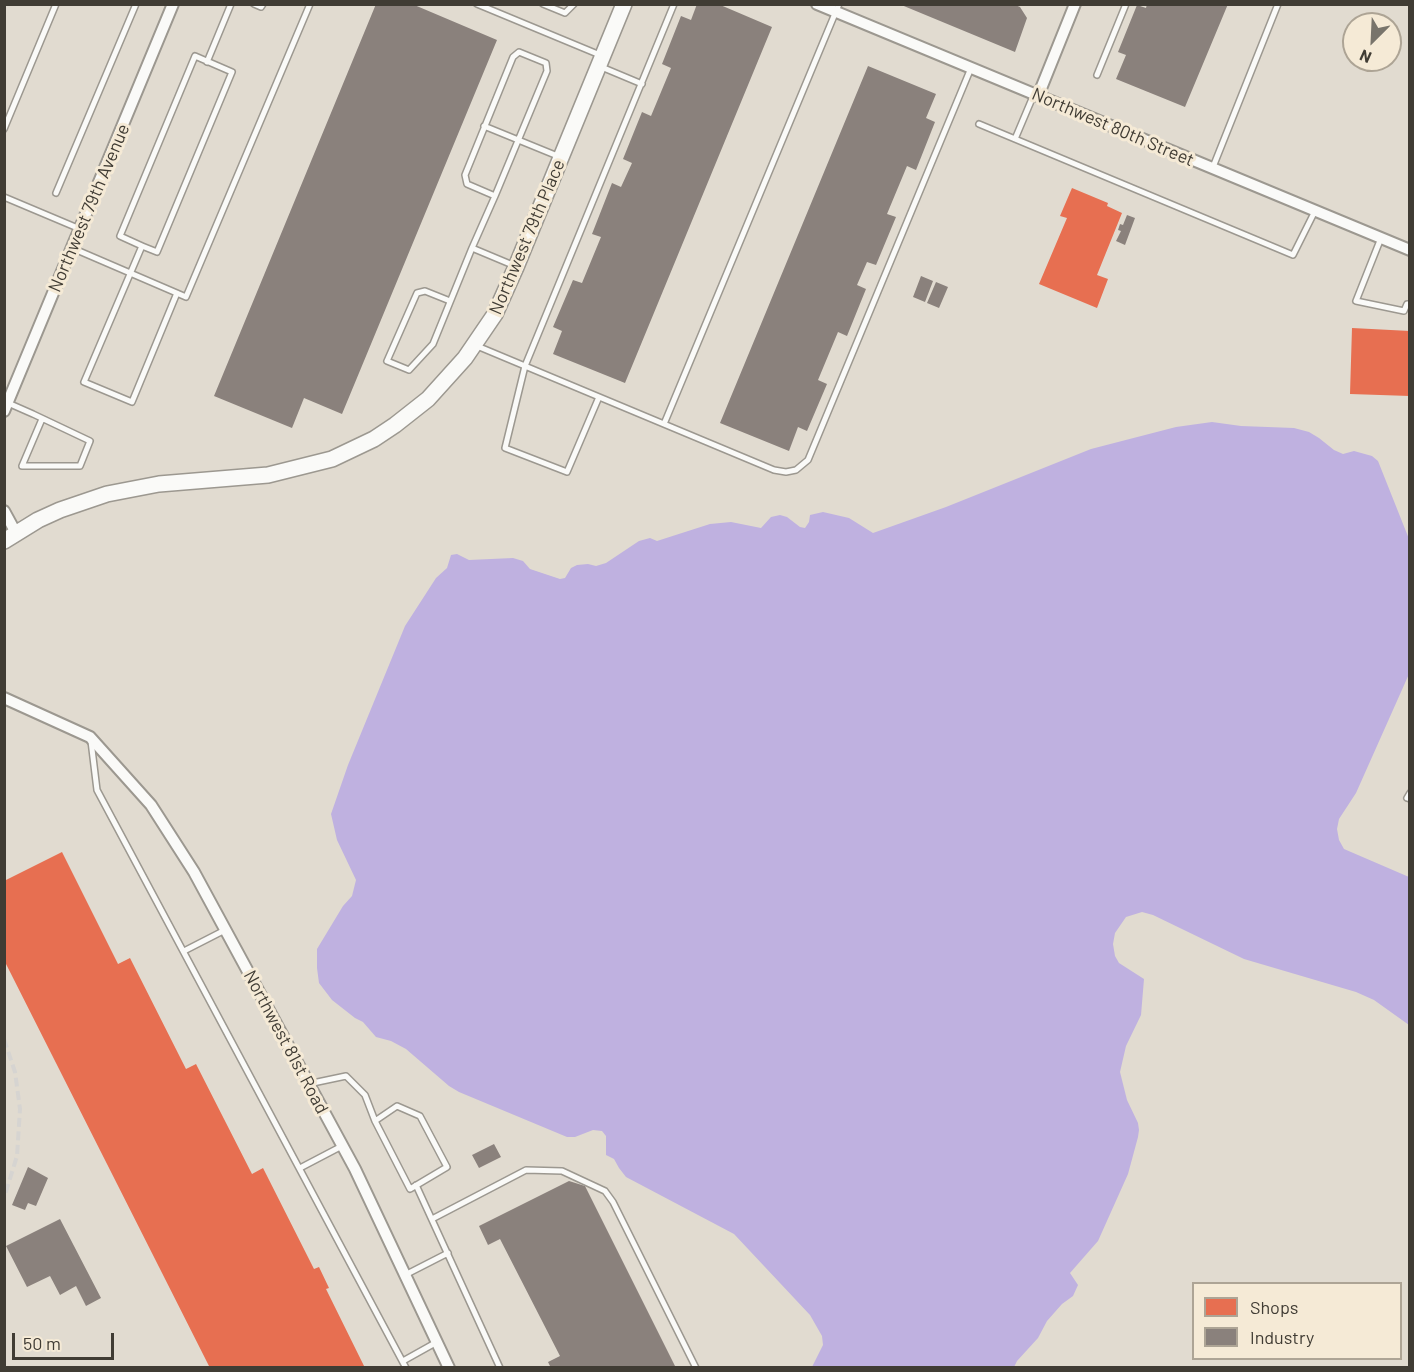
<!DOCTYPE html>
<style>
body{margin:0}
#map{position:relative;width:1414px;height:1372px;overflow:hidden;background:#e1dbd0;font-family:Barlow,sans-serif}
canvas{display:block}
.frame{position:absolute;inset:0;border:6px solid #403c34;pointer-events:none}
.legend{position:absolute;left:1192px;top:1282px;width:210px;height:78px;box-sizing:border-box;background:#f5ead6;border:2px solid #ada495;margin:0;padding:8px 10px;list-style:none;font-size:18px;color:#403c34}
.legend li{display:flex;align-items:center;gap:12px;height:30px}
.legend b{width:30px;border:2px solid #ada495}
.north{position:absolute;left:1342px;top:12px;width:60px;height:60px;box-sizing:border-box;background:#f5ead6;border:2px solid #ada495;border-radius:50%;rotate:204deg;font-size:16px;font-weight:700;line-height:24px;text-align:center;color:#403c34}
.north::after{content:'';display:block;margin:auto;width:21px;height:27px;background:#78746b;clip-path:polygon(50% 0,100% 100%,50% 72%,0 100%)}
.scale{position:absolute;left:12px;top:1333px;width:102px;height:27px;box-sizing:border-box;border:3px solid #403c34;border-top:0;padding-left:8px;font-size:18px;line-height:21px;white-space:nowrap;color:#403c34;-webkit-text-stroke:4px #f5ead6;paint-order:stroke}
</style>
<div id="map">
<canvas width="1414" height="1372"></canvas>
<div class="frame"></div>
<ul class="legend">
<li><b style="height:16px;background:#e76f51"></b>Shops</li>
<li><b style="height:16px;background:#8a817c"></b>Industry</li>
</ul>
<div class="north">N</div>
<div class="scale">50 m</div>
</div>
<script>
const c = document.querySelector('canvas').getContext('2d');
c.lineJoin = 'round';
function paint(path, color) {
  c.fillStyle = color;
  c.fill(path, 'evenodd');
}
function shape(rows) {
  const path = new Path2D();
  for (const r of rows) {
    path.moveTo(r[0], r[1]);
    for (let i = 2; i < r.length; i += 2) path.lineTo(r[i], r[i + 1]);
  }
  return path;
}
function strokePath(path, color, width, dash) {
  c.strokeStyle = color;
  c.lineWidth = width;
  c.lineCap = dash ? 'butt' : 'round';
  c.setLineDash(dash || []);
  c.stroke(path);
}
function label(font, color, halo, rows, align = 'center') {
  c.font = font + ' Barlow,sans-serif';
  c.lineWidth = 6;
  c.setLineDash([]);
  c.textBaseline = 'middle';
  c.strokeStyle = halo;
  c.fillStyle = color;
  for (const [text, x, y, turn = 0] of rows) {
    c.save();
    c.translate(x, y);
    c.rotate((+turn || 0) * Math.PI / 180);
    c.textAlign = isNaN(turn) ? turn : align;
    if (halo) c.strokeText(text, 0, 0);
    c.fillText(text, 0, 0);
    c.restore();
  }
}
const water = shape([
 [1212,422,1241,426,1294,428,1309,432,1319,438,1334,450,1343,454,1354,451,1372,456,1378,461,1409,539,1409,674,1356,793,1339,819,1337,829,1339,840,1344,849,1409,877,1409,1025,1374,1000,1356,992,1244,959,1153,915,1142,912,1126,917,1115,933,1113,944,1115,956,1119,963,1144,979,1141,1015,1126,1046,1120,1072,1127,1100,1138,1123,1139,1130,1138,1137,1128,1174,1098,1241,1070,1273,1078,1285,1073,1296,1062,1304,1047,1321,1038,1338,1017,1361,1014,1367,812,1367,823,1345,822,1336,810,1315,734,1234,626,1177,619,1168,614,1159,606,1155,606,1136,602,1131,593,1130,575,1137,567,1137,459,1092,449,1086,406,1049,391,1041,376,1037,363,1022,355,1018,332,1000,319,983,317,968,317,949,343,906,352,896,356,880,337,840,331,814,348,765,405,626,436,578,447,568,451,555,457,554,469,560,513,558,523,561,530,569,560,579,565,578,571,568,577,565,588,564,596,566,606,563,639,541,650,538,657,541,710,524,731,522,761,528,771,517,780,515,787,517,800,527,805,528,809,522,810,515,823,512,849,518,873,533,946,507,1091,449,1176,427]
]);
const shops = shape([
 [1072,188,1108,203,1107,206,1122,213,1097,275,1108,279,1097,308,1039,284,1067,218,1060,216],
 [1352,328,1410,331,1410,396,1350,394],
 [62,852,118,964,130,958,186,1069,196,1064,252,1174,263,1168,314,1269,319,1267,329,1288,326,1289,365,1368,210,1368,4,960,4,881]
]);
const industry = shape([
 [376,4,412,4,497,40,342,414,304,398,292,428,214,396],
 [697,4,718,4,772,27,625,383,553,354,562,331,553,327,573,280,582,283,601,237,592,234,612,183,621,187,632,163,623,159,642,112,651,116,671,68,662,64,681,16,691,20],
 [899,4,1013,4,1020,7,1027,18,1015,52],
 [1147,4,1228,4,1185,107,1116,79,1126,55,1118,52,1137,5,1146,8],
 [868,66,936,94,926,118,935,122,916,170,907,166,887,214,896,217,876,265,867,262,857,285,866,289,847,336,838,332,818,380,827,384,807,431,798,427,789,451,720,423],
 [1127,215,1135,218,1125,245,1116,241,1121,231,1118,230,1120,224,1123,225],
 [921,276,933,281,925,302,913,297],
 [936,282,948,287,939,308,927,303],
 [494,1144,501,1157,479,1168,472,1155],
 [28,1167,48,1178,36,1206,28,1203,25,1210,12,1205],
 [569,1181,585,1186,676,1368,551,1368,548,1362,560,1356,500,1239,488,1245,479,1226],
 [60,1219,101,1298,86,1306,76,1286,60,1295,50,1276,27,1287,6,1246]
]);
const lane = shape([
 [254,4,261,7,263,4],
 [477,4,600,55],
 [543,4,565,13,574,4],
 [207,62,231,4],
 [599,66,642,84],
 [1097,75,1126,4],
 [979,124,1015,139,1034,94],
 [484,126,560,157],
 [4,129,56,4],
 [1015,139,1293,255,1315,211],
 [1213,167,1278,4],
 [56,193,136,4],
 [4,197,80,229],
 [1381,238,1356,301,1404,311,1407,304,1410,304],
 [142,246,120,236,195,56,232,72,157,252,142,246,84,382,132,402,177,293],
 [72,248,186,297,310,4],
 [472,248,495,196,547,71,546,63,519,52,513,57,465,175,467,184,495,196],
 [450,301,425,291,417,293,387,361,409,370,433,344,472,248,515,266],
 [477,346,774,470,786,472,796,470,808,460,971,68],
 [599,397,567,472,505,448,525,366,674,4],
 [8,403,33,414,90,441,80,466,22,466,42,419],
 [664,424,839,4],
 [91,741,97,790,406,1368],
 [1410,793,1407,798,1410,799],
 [184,951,225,930],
 [308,1084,346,1076,365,1095,375,1121,410,1189,447,1167,420,1116,397,1106,375,1121],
 [300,1168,342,1146],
 [416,1185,500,1368],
 [432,1219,526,1170,562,1171,605,1191,613,1202,696,1368],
 [405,1275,448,1253],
 [403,1361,437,1342]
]);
const street = shape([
 [817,4,1410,250],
 [1038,96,1075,4],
 [4,411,173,4],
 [4,511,16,533],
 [4,698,90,737,151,805,194,872,355,1169,449,1368]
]);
const secondary = shape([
 [4,541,38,520,60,510,107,494,159,484,268,475,332,459,374,439,395,425,428,399,465,358,495,314,516,267,624,4]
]);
const rail = shape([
 [4,1039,15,1072,20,1109,17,1156,4,1198]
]);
const streetNames = [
 ["Northwest 80th Street",1113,127,23],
 ["Northwest 79th Avenue",89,208,-67],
 ["Northwest 79th Place",527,237,-67],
 ["Northwest 81st Road",286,1042,62]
];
paint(water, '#bfb1e0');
paint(shops, '#e76f51');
paint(industry, '#8a817c');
strokePath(lane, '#9c9890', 8);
strokePath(street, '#9c9890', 14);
strokePath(secondary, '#9c9890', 18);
strokePath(lane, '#fafaf8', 5);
strokePath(street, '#fafaf8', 10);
strokePath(secondary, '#fafaf8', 15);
strokePath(rail, '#d6d4d1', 4, [9, 4.5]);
label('18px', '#403c34', '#f5ead6', streetNames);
</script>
